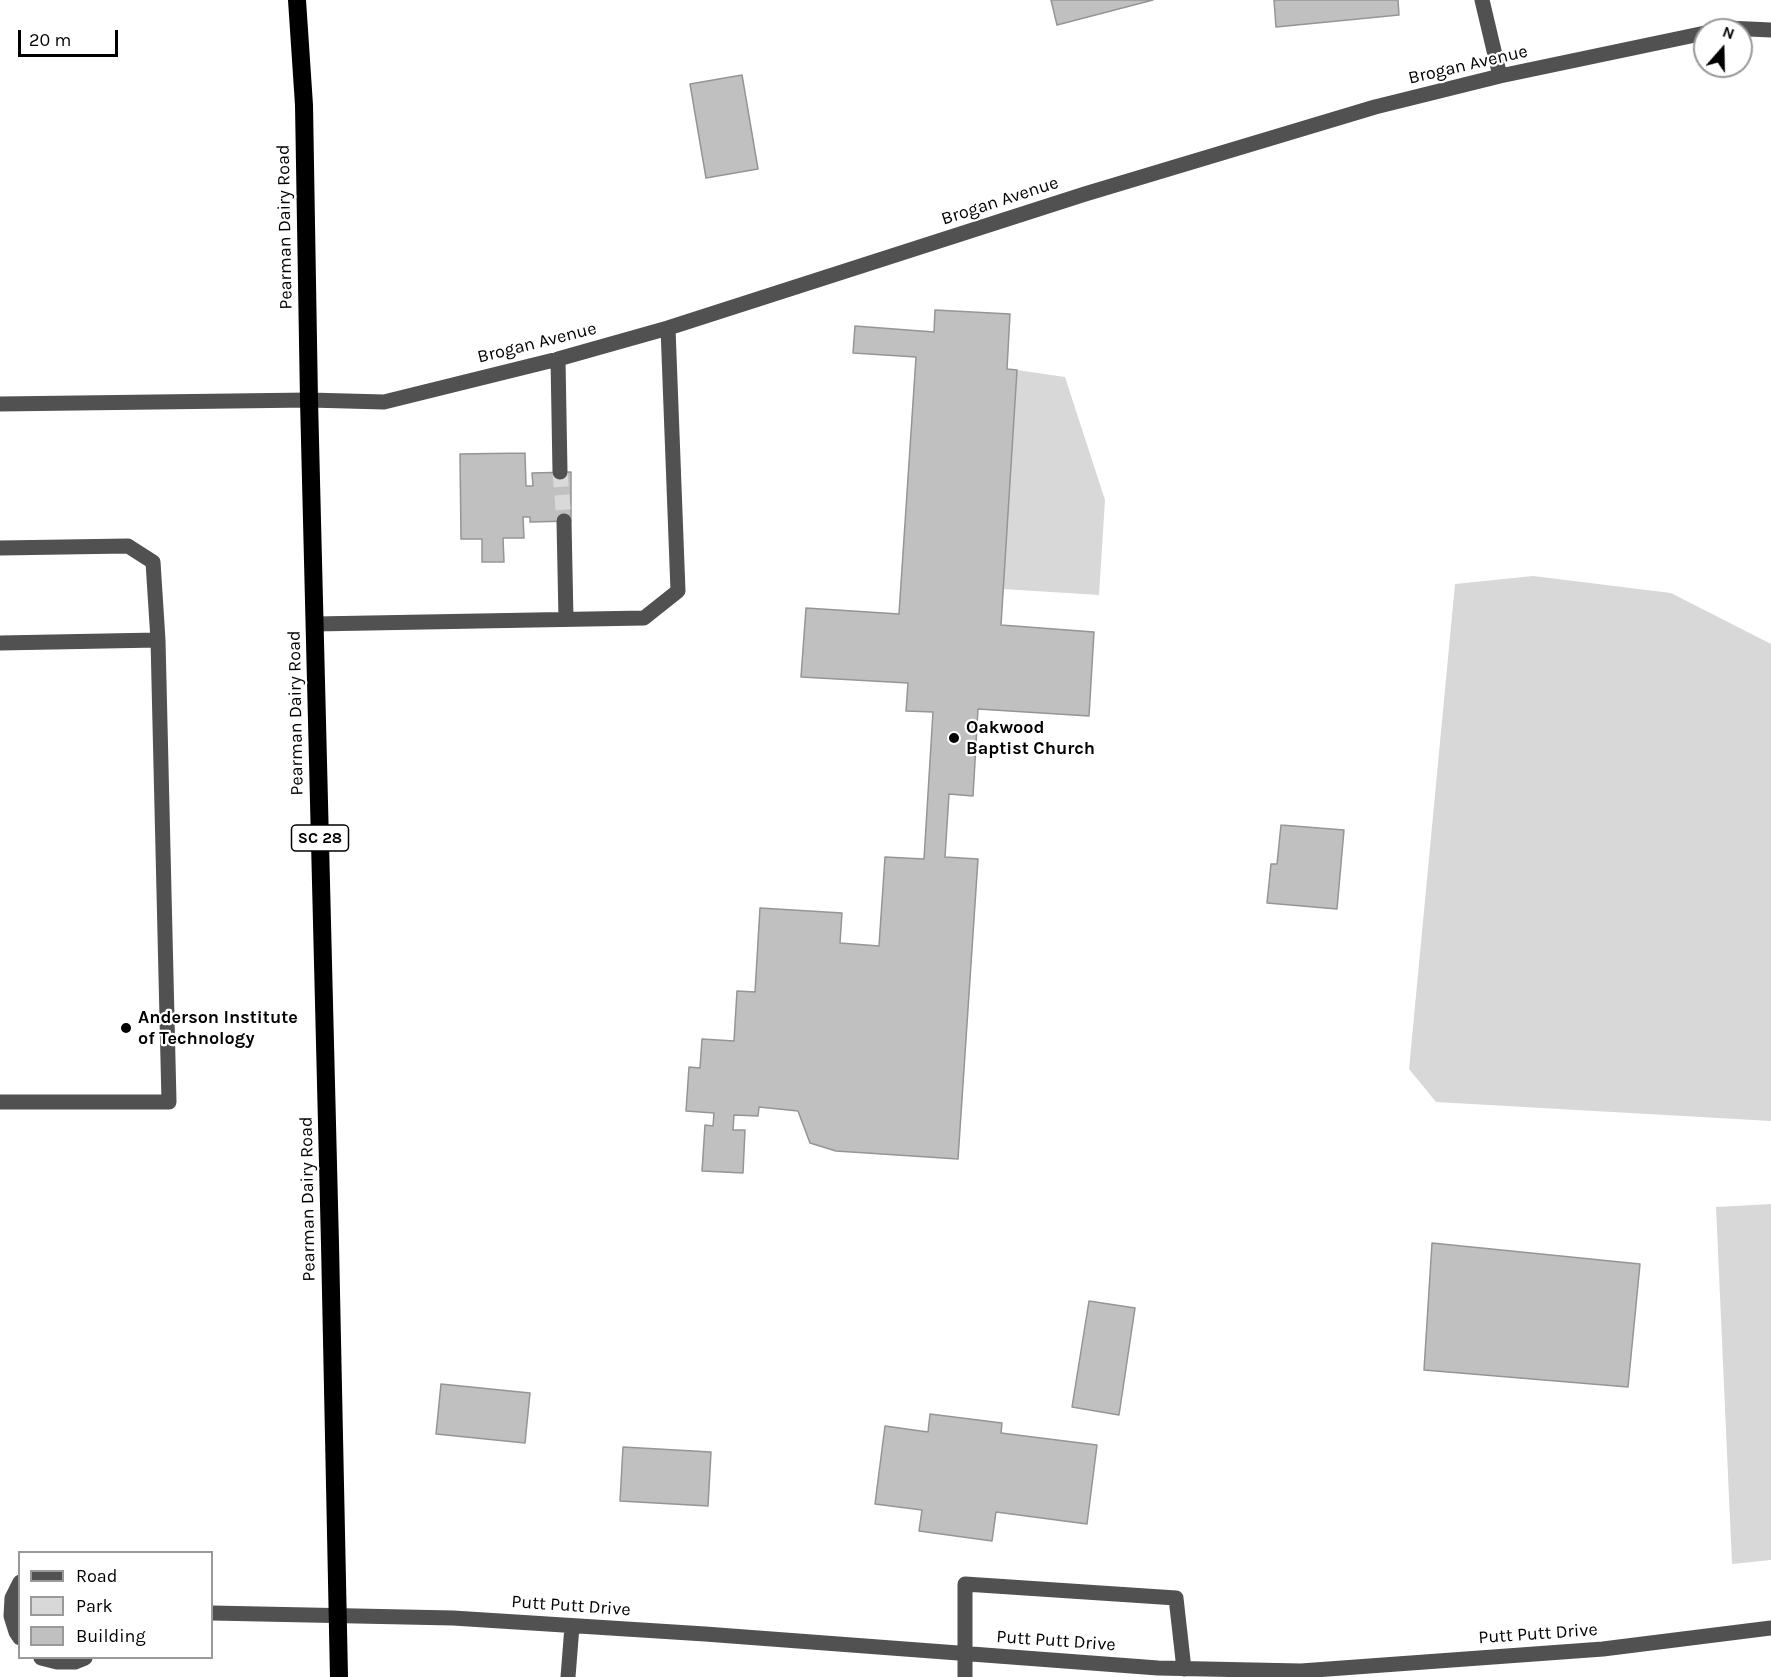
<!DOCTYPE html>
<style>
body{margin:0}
#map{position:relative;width:1771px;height:1677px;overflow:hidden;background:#fff;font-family:Karla,sans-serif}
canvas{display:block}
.legend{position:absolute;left:18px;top:1551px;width:195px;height:108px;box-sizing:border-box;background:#fff;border:2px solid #999;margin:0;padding:8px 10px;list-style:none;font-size:18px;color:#000}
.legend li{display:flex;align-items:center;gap:12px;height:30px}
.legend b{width:30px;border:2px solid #999}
.north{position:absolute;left:1693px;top:18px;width:60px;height:60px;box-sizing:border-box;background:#fff;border:2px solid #999;border-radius:50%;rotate:20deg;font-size:16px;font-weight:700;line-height:24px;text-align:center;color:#000}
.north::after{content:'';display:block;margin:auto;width:21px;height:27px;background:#000;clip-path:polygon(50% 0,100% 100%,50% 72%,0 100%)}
.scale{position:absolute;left:18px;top:30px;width:100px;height:27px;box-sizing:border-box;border:3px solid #000;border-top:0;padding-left:8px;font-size:18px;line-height:21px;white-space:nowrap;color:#000;-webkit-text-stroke:4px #fff;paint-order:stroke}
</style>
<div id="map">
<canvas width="1771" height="1677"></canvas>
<ul class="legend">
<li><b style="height:8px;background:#515151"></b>Road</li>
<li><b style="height:16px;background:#d8d8d8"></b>Park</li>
<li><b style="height:16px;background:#c0c0c0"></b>Building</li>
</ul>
<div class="north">N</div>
<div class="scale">20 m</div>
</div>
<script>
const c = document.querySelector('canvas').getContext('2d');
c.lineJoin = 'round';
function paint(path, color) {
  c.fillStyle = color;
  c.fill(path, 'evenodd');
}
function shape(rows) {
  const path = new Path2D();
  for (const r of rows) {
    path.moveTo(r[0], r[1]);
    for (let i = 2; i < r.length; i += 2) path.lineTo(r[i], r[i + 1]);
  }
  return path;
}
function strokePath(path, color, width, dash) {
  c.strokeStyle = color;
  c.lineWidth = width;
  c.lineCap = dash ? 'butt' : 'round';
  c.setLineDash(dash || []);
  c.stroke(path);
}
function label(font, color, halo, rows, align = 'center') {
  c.font = font + ' Karla,sans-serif';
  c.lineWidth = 4.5;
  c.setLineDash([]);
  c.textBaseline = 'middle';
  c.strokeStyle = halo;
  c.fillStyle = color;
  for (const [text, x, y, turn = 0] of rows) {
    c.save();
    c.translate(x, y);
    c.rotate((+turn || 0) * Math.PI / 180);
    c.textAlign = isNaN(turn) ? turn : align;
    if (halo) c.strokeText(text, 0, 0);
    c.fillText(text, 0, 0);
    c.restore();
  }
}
const green = shape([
 [1017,370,1065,377,1105,500,1099,595,1003,589],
 [1533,576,1671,593,1771,644,1771,1121,1436,1102,1409,1069,1455,584],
 [1771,1204,1771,1560,1732,1564,1716,1207]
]);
const building = shape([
 [1051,0,1153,0,1057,25,1051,0],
 [1274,0,1398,0,1399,15,1276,27,1274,0],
 [742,75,758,169,706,178,690,84,742,75],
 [935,310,1010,314,1007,369,1017,370,1001,625,1094,632,1089,716,978,709,973,796,949,794,945,857,978,859,958,1159,836,1151,810,1143,798,1111,759,1107,758,1116,734,1115,733,1130,745,1130,743,1173,702,1171,705,1125,713,1126,714,1113,686,1111,689,1067,700,1068,702,1039,734,1041,737,991,755,992,760,908,842,913,840,943,879,946,885,857,924,859,933,712,906,711,908,683,801,677,806,608,899,614,916,357,853,353,855,326,934,332,935,310],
 [525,453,526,486,533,486,532,473,571,472,571,521,530,522,530,517,523,517,524,538,503,538,504,562,482,562,482,539,461,539,460,454,525,453],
 [1281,825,1344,830,1337,909,1267,903,1271,864,1277,864,1281,825],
 [1432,1243,1640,1264,1628,1387,1424,1370,1432,1243],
 [1089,1301,1135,1308,1119,1415,1072,1407,1089,1301],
 [441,1384,530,1393,525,1443,436,1434,441,1384],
 [930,1414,1002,1423,1001,1433,1097,1445,1087,1524,996,1512,992,1541,919,1531,922,1510,875,1504,885,1426,928,1432,930,1414],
 [623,1447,711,1452,708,1506,620,1501,623,1447]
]);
const minorTunnel = shape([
 [560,472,564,521]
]);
const minor = shape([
 [1482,0,1500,76],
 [1719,30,1727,28,1771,30],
 [558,359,560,472],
 [0,404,309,400,384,402,558,359,668,328,1085,194,1375,107,1500,76,1705,33],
 [564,521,566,619],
 [0,548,128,546,153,562,158,640],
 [315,624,644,618,678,591,668,328],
 [0,643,158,640,169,1102,0,1102],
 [20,1582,12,1598,11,1616,16,1632,20,1638],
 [212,1613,453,1618,705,1634,1158,1668,1301,1671,1603,1649,1771,1628],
 [41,1658,57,1662,75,1662,85,1658],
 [568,1677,572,1626],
 [965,1677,965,1584,1176,1598,1184,1669]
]);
const highway = shape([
 [297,0,304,105,309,400,330,1244,339,1677]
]);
const markers = [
 [954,738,6,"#000"],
 [126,1028,6,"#000"]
];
const shields = [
 [320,838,57]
];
const shieldNames = [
 ["SC 28",320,838]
];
const streetNames = [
 ["Brogan Avenue",1468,65,-13],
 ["Brogan Avenue",1000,201,-18],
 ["Pearman Dairy Road",285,227,-91],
 ["Brogan Avenue",537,343,-14],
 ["Pearman Dairy Road",296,713,-91],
 ["Pearman Dairy Road",308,1199,-91],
 ["Putt Putt Drive",571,1606,4],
 ["Putt Putt Drive",1538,1634,-4],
 ["Putt Putt Drive",1056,1641,4]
];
const poiNames = [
 ["Oakwood",966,728],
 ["Baptist Church",966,749],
 ["Anderson Institute",138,1018],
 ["of Technology",138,1039]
];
paint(green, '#d8d8d8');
paint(building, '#c0c0c0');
strokePath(building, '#959595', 1.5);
strokePath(minorTunnel, '#d9d9d9', 15, [15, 8]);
strokePath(minor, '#515151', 15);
strokePath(highway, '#000', 18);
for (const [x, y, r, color] of markers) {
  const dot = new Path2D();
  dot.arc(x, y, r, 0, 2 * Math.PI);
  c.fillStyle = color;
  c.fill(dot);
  strokePath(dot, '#fff', 2);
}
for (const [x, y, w] of shields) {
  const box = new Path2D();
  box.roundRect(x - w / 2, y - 13, w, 26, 4.5);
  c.fillStyle = '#fff';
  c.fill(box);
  strokePath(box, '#000', 1.5);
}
label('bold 16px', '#000', null, shieldNames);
label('18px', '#000', '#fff', streetNames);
label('bold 18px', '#000', '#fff', poiNames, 'left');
</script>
